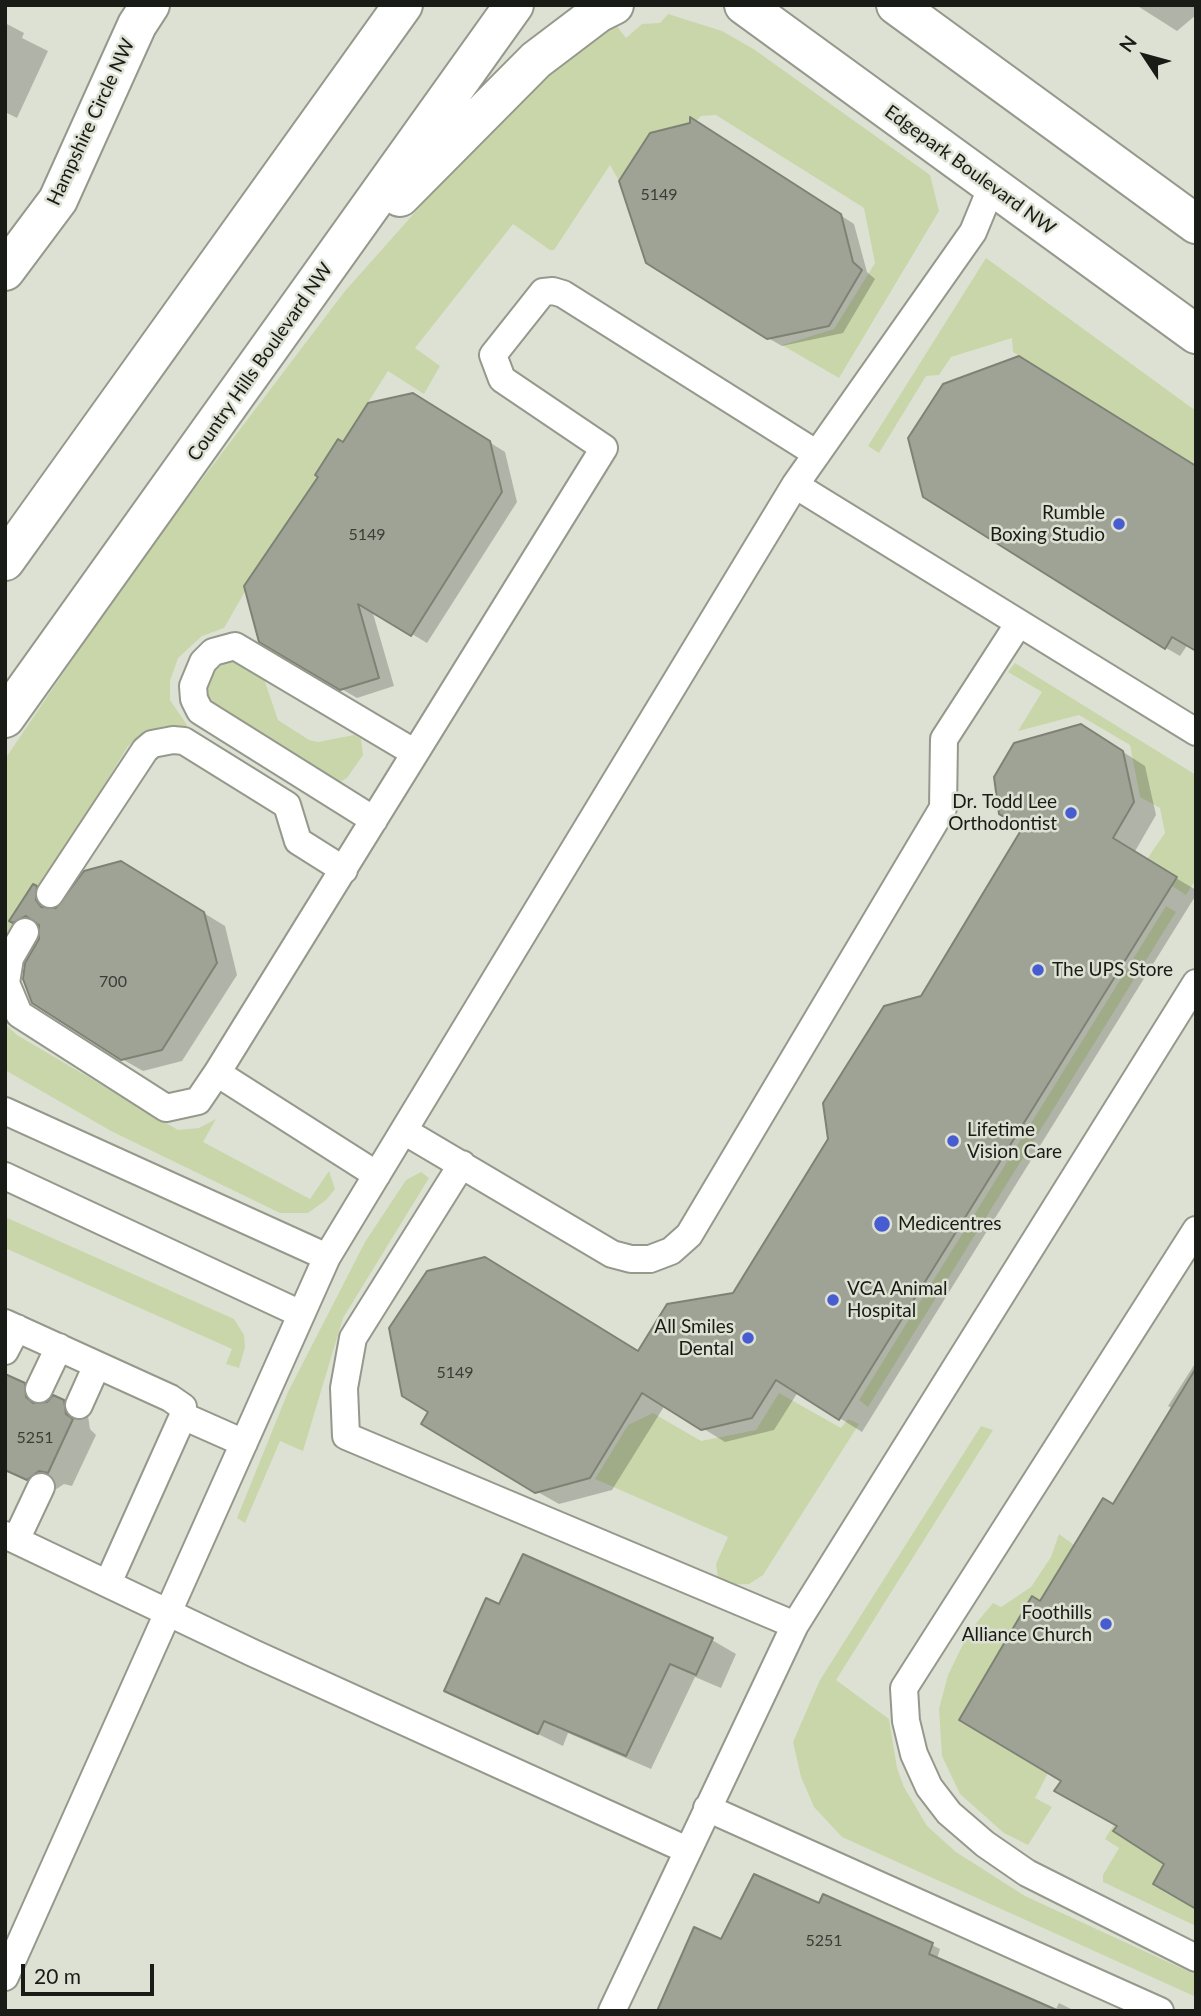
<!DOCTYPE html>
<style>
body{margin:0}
#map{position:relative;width:1201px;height:2016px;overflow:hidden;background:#dde1d3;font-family:Lato,sans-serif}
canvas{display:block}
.frame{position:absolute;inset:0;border:7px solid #191b16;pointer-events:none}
.north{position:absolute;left:1110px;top:21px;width:70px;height:70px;-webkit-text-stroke:5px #dde1d3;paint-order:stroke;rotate:306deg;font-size:19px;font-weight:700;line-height:28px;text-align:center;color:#191b16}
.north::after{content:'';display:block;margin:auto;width:24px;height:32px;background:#191b16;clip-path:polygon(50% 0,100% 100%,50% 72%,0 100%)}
.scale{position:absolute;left:21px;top:1964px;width:133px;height:32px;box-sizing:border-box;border:4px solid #191b16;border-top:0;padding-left:9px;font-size:21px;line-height:24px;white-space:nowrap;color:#191b16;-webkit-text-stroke:5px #dde1d3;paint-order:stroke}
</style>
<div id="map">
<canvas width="1201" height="2016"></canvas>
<div class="frame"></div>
<div class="north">N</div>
<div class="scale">20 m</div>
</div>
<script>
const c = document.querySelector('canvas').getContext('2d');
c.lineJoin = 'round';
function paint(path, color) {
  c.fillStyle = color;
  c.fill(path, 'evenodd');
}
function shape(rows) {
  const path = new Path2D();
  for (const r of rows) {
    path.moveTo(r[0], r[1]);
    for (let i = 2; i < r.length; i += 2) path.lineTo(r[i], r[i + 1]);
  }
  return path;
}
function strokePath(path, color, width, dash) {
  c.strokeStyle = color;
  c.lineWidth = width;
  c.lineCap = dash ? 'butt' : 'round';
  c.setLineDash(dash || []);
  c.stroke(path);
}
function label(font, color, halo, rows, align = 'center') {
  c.font = font + ' Lato,sans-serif';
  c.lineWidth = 5;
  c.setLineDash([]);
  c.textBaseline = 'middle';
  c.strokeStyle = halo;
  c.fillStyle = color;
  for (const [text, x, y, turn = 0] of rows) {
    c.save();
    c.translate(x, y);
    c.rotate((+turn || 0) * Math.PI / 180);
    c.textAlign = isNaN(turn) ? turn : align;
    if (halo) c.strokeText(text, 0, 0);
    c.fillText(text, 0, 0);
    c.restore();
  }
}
const green = shape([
 [668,14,722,31,755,50,930,175,939,211,839,378,782,345,834,329,875,263,864,208,716,115,701,116,696,121,649,133,619,181,610,165,554,250,550,250,513,224,415,348,440,366,424,394,388,371,343,442,338,440,315,474,318,477,269,550,224,628,202,636,178,658,170,681,170,700,187,725,185,728,165,726,147,732,128,746,5,947,5,759,134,569,345,291,515,100,613,21,626,38,642,24,660,23],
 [986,258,1196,411,1196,466,1043,380,1046,372,1013,352,1012,338,951,357,939,375,926,376,879,453,868,446],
 [223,661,236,662,264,679,278,720,309,740,318,742,354,735,361,739,363,755,347,778,340,782,330,780,207,705,205,679,212,667],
 [1015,663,1196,775,1196,879,1186,895,1172,886,1147,859,1165,833,1160,808,1140,797,1130,745,1079,715,1018,731,1042,692,1008,672],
 [1166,906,1176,912,868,1407,859,1400],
 [5,1024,17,1035,178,1130,199,1128,216,1119,203,1142,310,1199,329,1171,335,1189,326,1200,308,1213,280,1213,111,1131,5,1070],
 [421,1172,429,1178,343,1318,303,1451,280,1441,245,1523,237,1518,288,1392,365,1242,406,1180],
 [5,1217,234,1319,244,1335,245,1347,239,1368,226,1364,232,1349,5,1248],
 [779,1393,841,1428,848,1419,859,1424,763,1575,749,1584,719,1585,716,1564,728,1537,595,1479,628,1425,653,1413,701,1441,756,1430],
 [981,1426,993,1430,836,1680,889,1719,897,1768,904,1787,927,1826,956,1852,1025,1896,1196,1975,1196,1997,842,1837,814,1807,801,1777,793,1742,820,1680],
 [1059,1534,1074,1545,1040,1601,1032,1597,959,1719,1048,1773,1035,1798,1052,1807,1028,1845,1004,1833,960,1794,942,1756,939,1709,948,1675,969,1632,993,1603,1001,1607,1031,1587,1051,1557],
 [1114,1824,1164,1864,1153,1884,1196,1909,1196,1926,1103,1882,1103,1875,1119,1848,1105,1839]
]);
const shadow = shape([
 [1136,5,1196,5,1196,15,1177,31],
 [5,23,24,33,22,38,48,51,17,118,5,112],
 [710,131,854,224,867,272,875,279,843,333,782,346,768,338],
 [429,404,505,452,517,502,427,643,372,610,394,686,357,698,260,641,343,444],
 [924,496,1188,644,1180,656,1166,648],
 [1103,739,1145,766,1156,815,1134,853,1196,890,1196,895,862,1432,798,1392,774,1430,725,1442,665,1405,612,1490,559,1504,536,1491,639,1352,734,1294,922,997],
 [142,875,225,926,237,975,182,1061,143,1071,122,1059,41,940,41,931,35,934,12,920,33,886,57,900,56,912],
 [1196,1362,1196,1907,1166,1863,1064,1780,1041,1603,1114,1506,1173,1409,1168,1406],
 [5,1376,48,1398,49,1403,64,1402,88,1416,90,1429,96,1435,72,1486,64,1484,52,1492,5,1471],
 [19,1391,42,1405,35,1405,17,1394],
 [524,1556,712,1640,736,1654,721,1688,695,1677,651,1769,568,1733,563,1746,446,1690,500,1606],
 [820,1905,932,1945,940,1949,937,1959,722,1941],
 [1059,2003,1075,2011,1055,2011]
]);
const building = shape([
 [690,117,841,214,853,262,862,270,829,326,767,339,646,263,619,181,650,133,690,123,690,117],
 [1019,356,1196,466,1196,651,1172,637,1165,649,923,497,908,438,943,384,1019,356],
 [413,393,490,441,502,492,411,636,358,604,379,678,340,690,259,642,244,586,318,477,315,475,338,439,343,442,368,403,413,393],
 [1081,724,1123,751,1134,802,1113,838,1177,877,839,1420,776,1380,752,1418,701,1430,642,1393,590,1478,535,1493,421,1424,428,1412,402,1396,389,1328,427,1271,485,1257,638,1351,667,1304,733,1293,828,1139,823,1103,884,1006,921,996,1023,827,999,814,994,777,1014,743,1081,724],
 [121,861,204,912,217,963,162,1050,121,1060,32,1003,23,979,25,963,39,939,39,925,26,916,13,923,9,921,33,884,37,886,36,900,41,907,56,908,84,871,121,861],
 [1196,1368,1196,1909,1153,1884,1164,1864,1113,1831,1117,1826,1054,1791,1061,1781,959,1720,1032,1596,1040,1601,1103,1498,1113,1504,1196,1368],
 [5,1374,25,1383,26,1397,33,1403,47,1402,53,1395,64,1400,66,1414,73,1419,48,1473,39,1471,27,1480,5,1470,5,1374],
 [523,1554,713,1638,696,1675,670,1664,626,1756,544,1721,538,1734,444,1691,486,1598,499,1604,523,1554],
 [754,1874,819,1903,823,1894,933,1943,929,1954,1059,2011,657,2011,694,1927,721,1939,754,1874]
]);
const service = shape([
 [795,485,1196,732],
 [374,820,200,711,194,699,193,686,203,662,213,652,235,646,415,753],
 [50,894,145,750,152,744,173,740,184,741,287,805,298,841,344,870],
 [25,932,10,958,6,983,19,1014,166,1108,198,1101,217,1073],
 [5,1111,327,1257],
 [404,1131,612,1254,631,1259,650,1259,671,1251,689,1235,943,808,944,739,1019,623],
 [462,1164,353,1338,344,1388,346,1436,795,1625],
 [377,1175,217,1073,604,448,502,379,493,355,543,292,553,291,563,294,817,454],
 [5,1176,301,1314],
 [1196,1230,904,1688,906,1721,914,1754,929,1787,949,1813,985,1844,1027,1873,1196,1958],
 [5,1323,170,1398,183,1407,183,1416,244,1443],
 [5,1351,17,1328],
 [39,1389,59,1347],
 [79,1405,97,1365],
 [5,1535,253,1653,687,1850],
 [16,1540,41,1487],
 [108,1583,183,1416],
 [707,1808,1160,2011],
 [5,1977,327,1257,795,485,973,232,992,186],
 [612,2011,795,1625,1196,983]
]);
const minor = shape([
 [5,271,58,200,137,25,150,5]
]);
const tertiary = shape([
 [744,5,1196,334],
 [896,5,1196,224]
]);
const secondary = shape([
 [400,197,536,60,598,13,614,5],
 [5,561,403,5],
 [5,718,514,5]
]);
const markers = [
 [1119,524,7,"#465cd0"],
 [1071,813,7,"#465cd0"],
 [1038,970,7,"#465cd0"],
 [953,1141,7,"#465cd0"],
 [882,1224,9,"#465cd0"],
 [833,1300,7,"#465cd0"],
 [748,1338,7,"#465cd0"],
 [1106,1624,7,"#465cd0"]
];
const numberNames = [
 ["5149",659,195],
 ["5149",367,535],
 ["700",113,982],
 ["5149",455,1373],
 ["5251",35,1438],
 ["5251",824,1941]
];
const streetNames = [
 ["Hampshire Circle NW",91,122,-65],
 ["Edgepark Boulevard NW",970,170,36],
 ["Country Hills Boulevard NW",260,362,-55]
];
const poiNames = [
 ["Rumble",1105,513],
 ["Boxing Studio",1105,535],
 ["Dr. Todd Lee",1057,802],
 ["Orthodontist",1057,824],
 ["The UPS Store",1052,970,"left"],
 ["Lifetime",967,1130,"left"],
 ["Vision Care",967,1152,"left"],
 ["Medicentres",898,1224,"left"],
 ["VCA Animal",847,1289,"left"],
 ["Hospital",847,1311,"left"],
 ["All Smiles",734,1327],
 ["Dental",734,1349],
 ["Foothills",1092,1613],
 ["Alliance Church",1092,1635]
];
paint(green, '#c9d6aa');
paint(shadow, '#0003');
paint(building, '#9fa396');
strokePath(building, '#7e8275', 2);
strokePath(service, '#95998c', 30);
strokePath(minor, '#95998c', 42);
strokePath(tertiary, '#95998c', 42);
strokePath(secondary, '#95998c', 42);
strokePath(service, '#fff', 26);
strokePath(minor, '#fff', 38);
strokePath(tertiary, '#fff', 38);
strokePath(secondary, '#fff', 38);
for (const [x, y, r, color] of markers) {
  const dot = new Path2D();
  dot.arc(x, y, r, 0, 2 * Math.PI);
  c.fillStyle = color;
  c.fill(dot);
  strokePath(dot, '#dde1d3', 2.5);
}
label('16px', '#3a3d36', null, numberNames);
label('19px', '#191b16', '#dde1d3', streetNames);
label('19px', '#191b16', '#dde1d3', poiNames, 'right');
</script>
